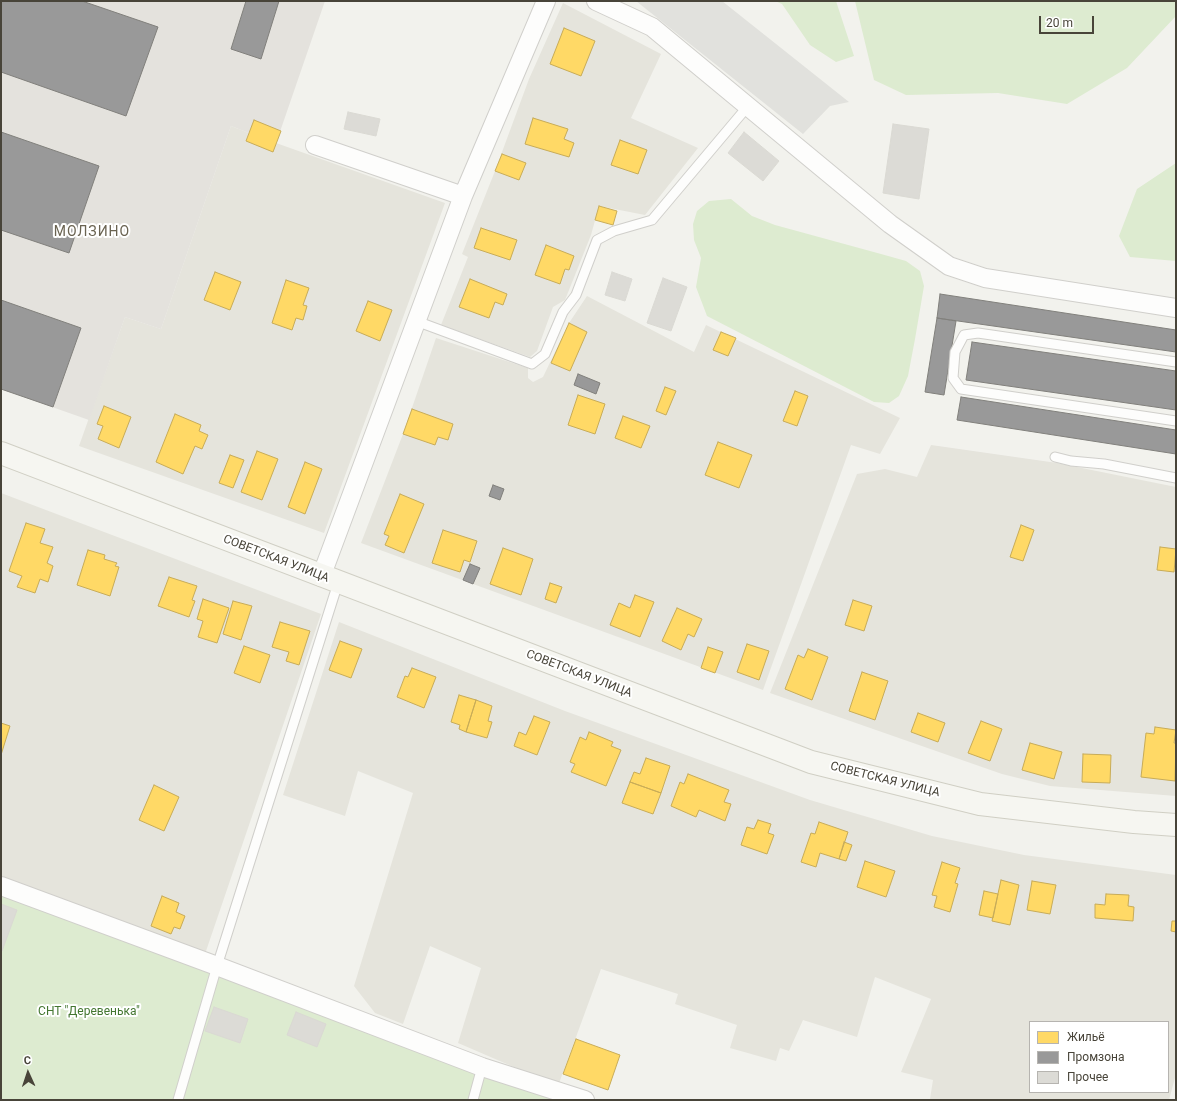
<!DOCTYPE html>
<meta charset="utf-8">
<style>
body{margin:0}
#map{position:relative;width:1177px;height:1101px;overflow:hidden;background:#f2f2ed;font-family:Roboto,sans-serif}
canvas{display:block}
.frame{position:absolute;inset:0;border:2px solid #484439;pointer-events:none}
.legend{position:absolute;left:1029px;top:1021px;width:140px;height:72px;box-sizing:border-box;background:#fff;border:1px solid #b6b4b0;margin:0;padding:5px 7px;list-style:none;font-size:12px;color:#484439}
.legend li{display:flex;align-items:center;gap:8px;height:20px}
.legend b{width:20px;border:1px solid #b6b4b0}
.north{position:absolute;left:8px;top:1053px;width:40px;height:40px;-webkit-text-stroke:3px #fff;paint-order:stroke;rotate:357deg;font-size:11px;font-weight:700;line-height:16px;text-align:center;color:#484439}
.north::after{content:'';display:block;margin:auto;width:14px;height:18px;background:#484439;clip-path:polygon(50% 0,100% 100%,50% 72%,0 100%)}
.scale{position:absolute;left:1039px;top:16px;width:55px;height:18px;box-sizing:border-box;border:2px solid #484439;border-top:0;padding-left:5px;font-size:12px;line-height:14px;white-space:nowrap;color:#484439;-webkit-text-stroke:3px #fff;paint-order:stroke}
</style>
<div id="map">
<canvas width="1177" height="1101"></canvas>
<div class="frame"></div>
<ul class="legend">
<li><b style="height:11px;background:#ffd966"></b>Жильё</li>
<li><b style="height:11px;background:#999"></b>Промзона</li>
<li><b style="height:11px;background:#dcdbd6"></b>Прочее</li>
</ul>
<div class="north">С</div>
<div class="scale">20 m</div>
</div>
<script>
const c = document.querySelector('canvas').getContext('2d');
c.lineJoin = 'round';
function paint(path, color) {
  c.fillStyle = color;
  c.fill(path, 'evenodd');
}
function shape(rows) {
  const path = new Path2D();
  for (const r of rows) {
    path.moveTo(r[0], r[1]);
    for (let i = 2; i < r.length; i += 2) path.lineTo(r[i], r[i + 1]);
  }
  return path;
}
function strokePath(path, color, width, dash) {
  c.strokeStyle = color;
  c.lineWidth = width;
  c.lineCap = dash ? 'butt' : 'round';
  c.setLineDash(dash || []);
  c.stroke(path);
}
function label(font, color, halo, rows, align = 'center') {
  c.font = font + ' Roboto,sans-serif';
  c.lineWidth = 4;
  c.setLineDash([]);
  c.textBaseline = 'middle';
  c.strokeStyle = halo;
  c.fillStyle = color;
  for (const [text, x, y, turn = 0] of rows) {
    c.save();
    c.translate(x, y);
    c.rotate((+turn || 0) * Math.PI / 180);
    c.textAlign = isNaN(turn) ? turn : align;
    if (halo) c.strokeText(text, 0, 0);
    c.fillText(text, 0, 0);
    c.restore();
  }
}
const residential = shape([
 [563,3,661,54,631,118,698,148,645,215,599,206,591,235,565,300,553,307,537,351,530,357,441,325,468,257,462,254,495,171,529,79],
 [231,126,249,133,246,141,276,143,445,203,324,533,79,446,125,317,161,329],
 [587,296,694,352,706,325,900,418,880,454,851,445,763,690,361,543,403,434,436,338,528,368,528,378,533,382,543,377,569,323],
 [931,445,1057,463,1176,487,1176,796,1050,786,1002,774,770,693,857,474,885,469,917,477],
 [1,493,321,614,205,954,32,890,1,876],
 [339,622,565,711,810,800,932,836,1024,855,1176,875,1176,1074,1169,1100,930,1099,933,1080,901,1072,931,999,875,977,857,1037,803,1020,789,1051,780,1048,776,1061,730,1048,737,1025,675,1004,678,994,601,969,558,1086,458,1043,481,968,430,946,403,1024,375,1013,354,986,413,793,358,771,345,816,283,795],
 [1030,1022,1168,1022,1168,1092,1030,1092]
]);
const industrial = shape([
 [1,1,325,1,273,152,246,141,249,133,231,126,161,329,125,317,89,420,1,389]
]);
const green = shape([
 [775,1,836,1,854,56,836,62,810,45,782,4],
 [855,1,1176,1,1176,16,1127,68,1067,104,998,93,906,95,874,80],
 [1176,163,1176,261,1130,257,1119,236,1137,189],
 [731,199,752,216,775,225,881,254,906,261,920,271,924,286,915,339,908,376,899,396,889,403,874,402,707,316,696,287,701,258,694,240,693,224,697,211,709,201],
 [1,886,585,1100,1,1100]
]);
const parking = shape([
 [636,1,722,1,849,102,830,106,803,134]
]);
const homes = shape([
 [564,28,595,41,581,76,550,64,564,28],
 [533,118,568,129,564,139,574,143,569,157,525,144,533,118],
 [254,120,281,131,273,152,246,141,254,120],
 [620,140,647,150,638,174,611,165,620,140],
 [502,154,526,163,519,180,495,171,502,154],
 [599,206,617,211,613,225,595,220,599,206],
 [481,228,517,240,510,260,474,248,481,228],
 [546,245,574,256,569,270,565,269,560,284,535,275,546,245],
 [215,272,241,282,230,310,204,300,215,272],
 [470,279,507,294,503,305,495,302,489,318,459,307,470,279],
 [286,280,309,288,303,305,307,306,303,320,296,318,292,330,272,323,286,280],
 [368,301,392,310,380,341,356,331,368,301],
 [569,323,587,332,570,371,551,363,569,323],
 [721,332,736,338,728,356,713,350,721,332],
 [665,387,676,391,666,415,656,411,665,387],
 [795,391,808,396,797,426,783,421,795,391],
 [578,395,605,404,595,434,568,425,578,395],
 [104,406,131,417,119,448,98,439,103,426,97,424,104,406],
 [412,409,453,424,448,440,438,437,435,445,403,434,412,409],
 [175,414,201,425,199,431,208,435,202,449,195,446,183,474,156,462,175,414],
 [623,416,650,426,641,448,615,438,623,416],
 [718,442,752,455,739,488,705,475,718,442],
 [257,451,278,459,262,500,241,492,257,451],
 [230,455,244,460,233,488,219,483,230,455],
 [305,462,322,469,305,514,288,507,305,462],
 [400,494,424,504,404,553,385,545,389,536,384,534,400,494],
 [26,523,45,529,40,543,53,547,47,563,53,566,48,582,40,579,35,593,17,587,22,576,9,571,26,523],
 [1021,525,1034,530,1023,561,1010,557,1021,525],
 [443,530,477,541,470,562,464,560,460,572,432,563,443,530],
 [1160,547,1176,549,1174,572,1157,570,1160,547],
 [503,548,533,559,521,595,490,584,503,548],
 [88,550,105,555,104,559,117,563,115,566,119,567,110,596,77,585,88,550],
 [169,577,197,586,192,600,195,601,189,617,158,606,169,577],
 [550,583,562,587,556,603,545,599,550,583],
 [635,595,654,602,640,637,610,625,619,603,630,608,635,595],
 [203,599,229,608,217,643,198,637,203,621,197,619,203,599],
 [853,600,872,606,864,631,845,625,853,600],
 [233,601,252,606,241,640,223,634,233,601],
 [677,608,702,619,694,637,688,634,681,650,662,641,677,608],
 [280,622,310,631,299,665,286,661,289,652,272,647,280,622],
 [340,641,362,649,351,678,329,670,340,641],
 [747,644,769,651,759,680,737,672,747,644],
 [244,646,270,655,260,683,234,673,244,646],
 [708,647,723,652,715,673,701,668,708,647],
 [808,649,828,657,812,700,785,689,798,655,804,658,808,649],
 [412,668,436,677,424,708,397,697,405,676,408,677,412,668],
 [862,672,888,681,875,720,849,711,862,672],
 [459,695,476,700,466,732,459,729,460,725,451,722,459,695],
 [476,700,492,706,488,721,492,722,487,738,466,732,476,700],
 [918,713,945,723,938,742,911,732,918,713],
 [534,716,550,722,537,755,514,746,519,732,526,735,534,716],
 [981,721,1002,729,990,761,968,753,981,721],
 [1,723,10,726,1,755,1,723],
 [1155,727,1176,730,1174,743,1176,743,1175,781,1141,777,1146,733,1154,734,1155,727],
 [589,732,613,742,611,746,621,750,606,786,571,772,575,764,570,762,580,737,586,740,589,732],
 [1030,743,1062,752,1054,779,1022,770,1030,743],
 [1083,754,1111,755,1110,783,1082,782,1083,754],
 [646,758,670,766,661,793,630,782,634,772,640,774,646,758],
 [688,774,729,790,724,802,731,804,725,821,699,810,696,817,671,806,680,782,684,784,688,774],
 [630,782,661,793,653,814,622,803,630,782],
 [154,785,179,797,164,831,139,820,154,785],
 [758,820,771,824,768,833,774,835,767,854,741,845,747,827,754,829,758,820],
 [819,822,848,832,839,859,820,853,816,867,801,862,811,833,815,834,819,822],
 [844,842,852,845,846,861,839,859,844,842],
 [865,861,895,871,886,897,857,887,865,861],
 [942,862,960,868,955,883,958,884,950,912,934,907,937,896,932,895,942,862],
 [1001,880,1019,885,1010,925,992,921,1001,880],
 [1032,881,1056,885,1050,914,1027,910,1032,881],
 [984,891,998,894,993,918,979,915,984,891],
 [1106,894,1129,895,1128,906,1134,907,1133,921,1095,918,1095,904,1105,905,1106,894],
 [162,896,179,903,176,912,185,916,180,929,174,927,171,934,151,926,162,896],
 [1176,919,1176,932,1171,931,1172,921,1176,921,1176,919],
 [576,1039,620,1055,608,1090,563,1074,576,1039]
]);
const industry = shape([
 [1,1,82,1,158,27,126,116,1,72,1,1],
 [246,1,279,1,261,59,231,49,246,1],
 [1,132,99,166,69,253,1,230,1,132],
 [940,294,1176,330,1176,352,937,318,940,294],
 [1,300,81,328,53,407,1,389,1,300],
 [937,318,956,321,944,395,925,392,937,318],
 [972,342,1176,371,1176,410,966,380,972,342],
 [578,374,600,383,596,394,574,385,578,374],
 [961,397,1176,430,1176,454,957,420,961,397],
 [493,485,504,489,500,500,489,496,493,485],
 [470,564,480,568,473,584,463,580,470,564]
]);
const building = shape([
 [348,112,380,119,376,136,344,129,348,112],
 [893,124,929,129,919,199,883,193,893,124],
 [744,132,779,161,763,181,728,153,744,132],
 [612,272,632,279,625,301,605,295,612,272],
 [663,278,687,287,671,331,647,323,663,278],
 [1,904,17,910,2,951,1,951,1,904],
 [214,1007,248,1019,240,1043,205,1031,214,1007],
 [296,1012,326,1024,317,1047,287,1035,296,1012]
]);
const lane = shape([
 [416,321,532,364,545,354,563,312,576,295,597,240,614,231,652,220,748,106],
 [1176,362,978,333,964,335,955,352,953,378,961,389,1176,421],
 [1055,457,1071,461,1104,464,1176,478],
 [178,1100,217,966,338,583],
 [473,1100,482,1067]
]);
const street = shape([
 [596,1,652,27,890,224,949,266,985,278,1176,308],
 [315,145,463,196],
 [321,577,463,196,546,1],
 [1,886,217,966,482,1067,585,1100]
]);
const secondary = shape([
 [1,453,811,762,980,804,1134,822,1176,825]
]);
const streetNames = [
 ["СОВЕТСКАЯ УЛИЦА",276,559,21],
 ["СОВЕТСКАЯ УЛИЦА",579,674,21],
 ["СОВЕТСКАЯ УЛИЦА",885,780,14]
];
const parkNames = [
 ["СНТ \"Деревенька\"",89,1012]
];
const quarterNames = [
 ["МОЛЗИНО",92,232]
];
paint(residential, '#e5e4dc');
paint(industrial, '#e4e2dd');
paint(green, '#ddebd0');
paint(parking, '#e1e1dd');
paint(homes, '#ffd966');
strokePath(homes, '#c8ac58', 1);
paint(industry, '#999');
strokePath(industry, '#81807c', 1);
paint(building, '#dcdbd6');
strokePath(building, '#dad9d3', 1);
strokePath(lane, '#d0cfcb', 11);
strokePath(street, '#d0cfcb', 20);
strokePath(secondary, '#d0cfc4', 24);
strokePath(lane, '#fdfdfc', 9);
strokePath(street, '#fdfdfc', 18);
strokePath(secondary, '#f6f6f1', 22);
label('12px', '#484439', '#fff', streetNames);
label('12px', '#437630', '#fff', parkNames);
c.letterSpacing = '1px';
label('14px', '#6a6351', '#fff', quarterNames);
c.letterSpacing = '0px';
</script>
